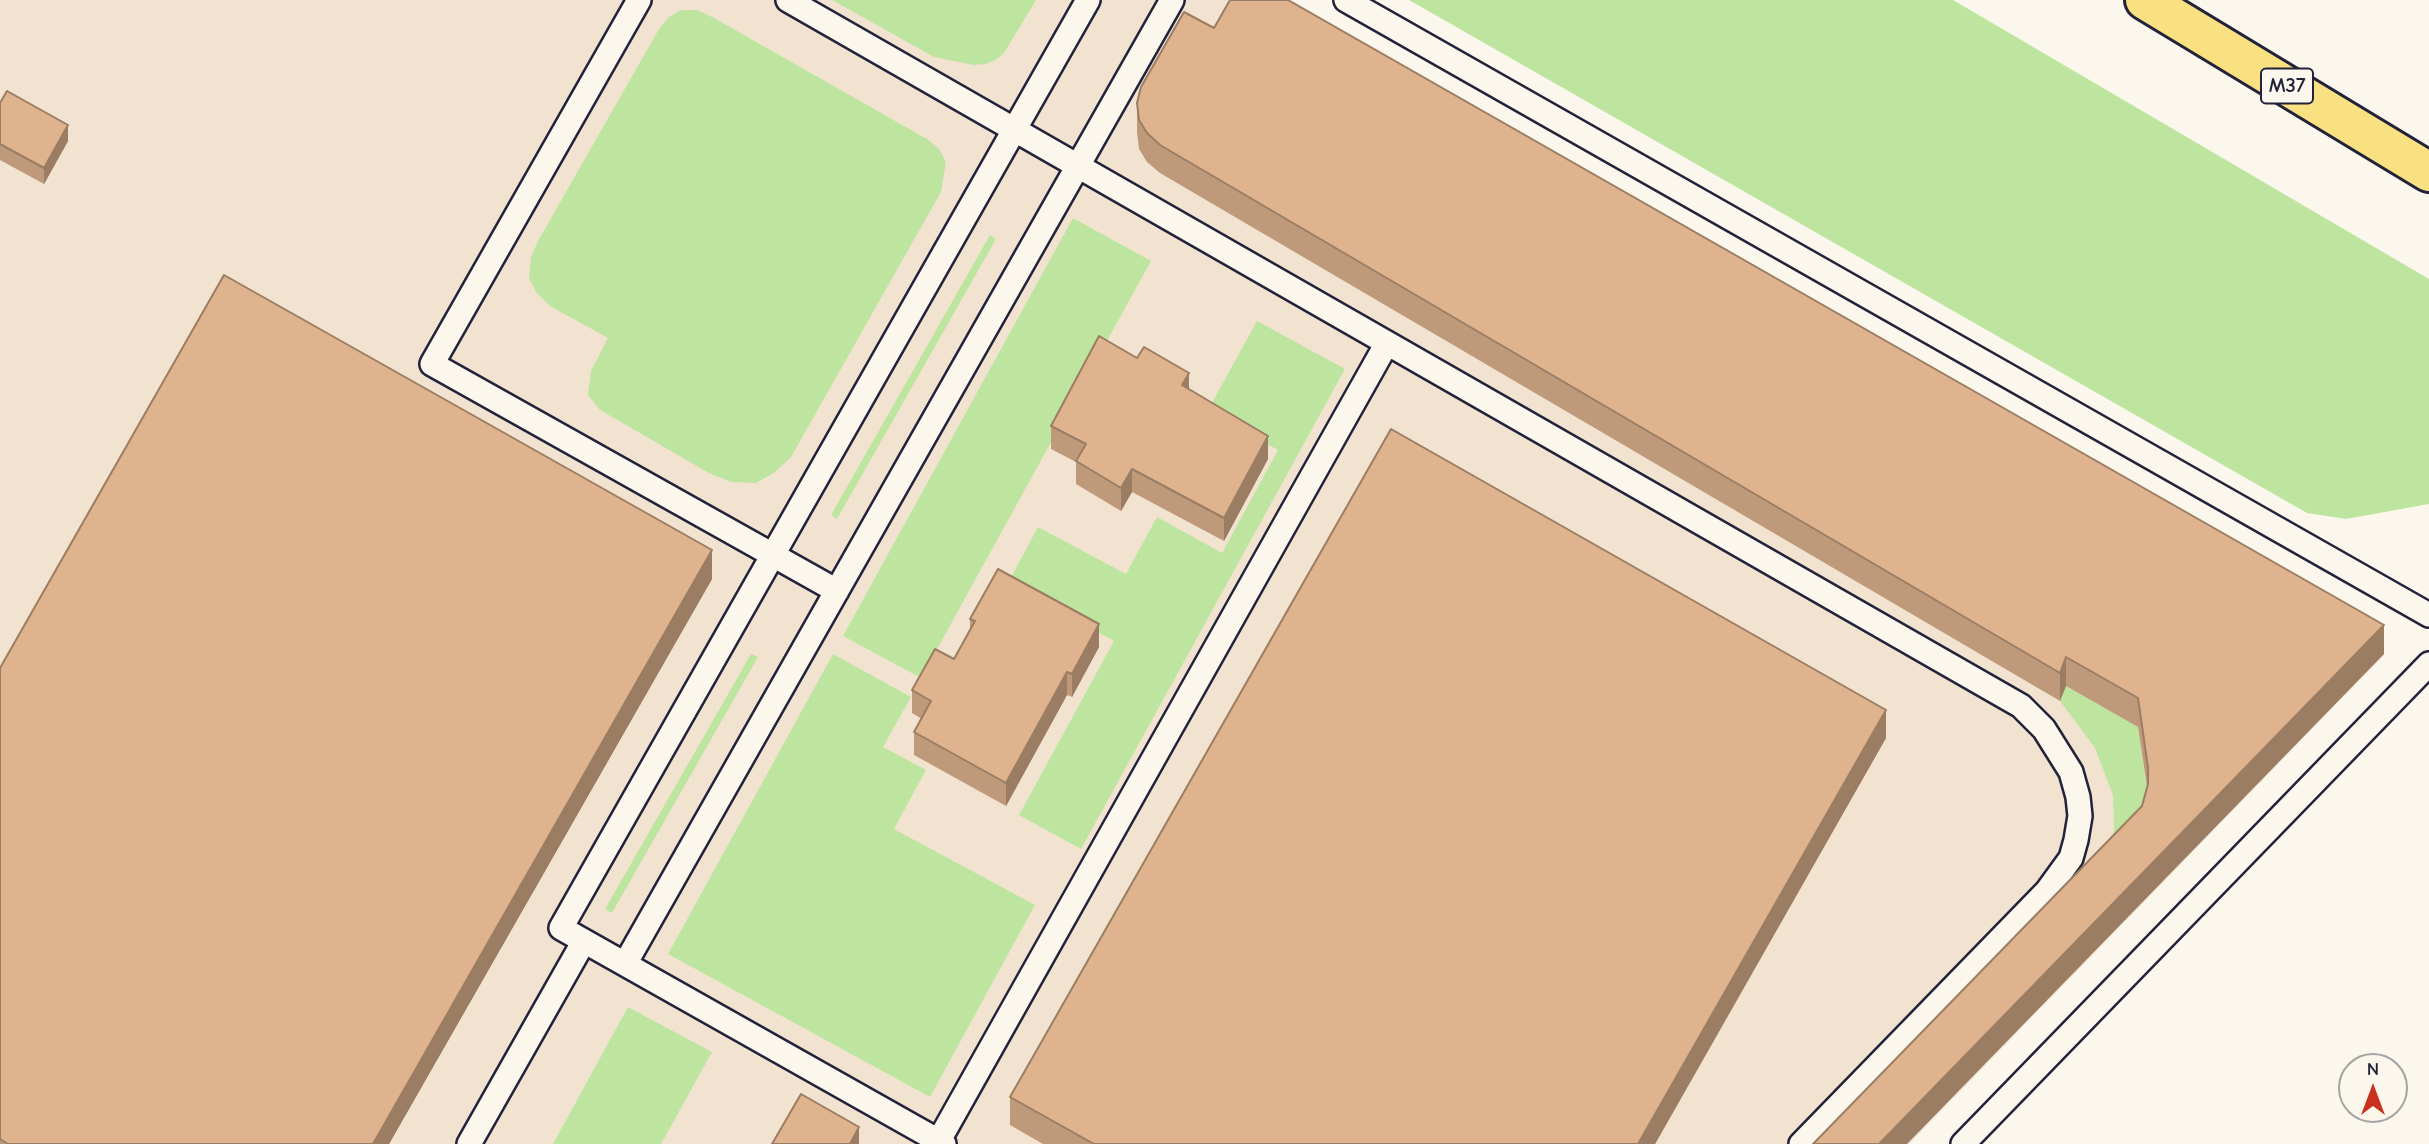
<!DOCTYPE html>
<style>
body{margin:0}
#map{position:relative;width:2429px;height:1144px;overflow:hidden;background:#fbf7ec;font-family:"Comic Neue",sans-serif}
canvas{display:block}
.north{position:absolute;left:2338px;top:1053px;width:70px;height:70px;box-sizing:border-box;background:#fbf7ec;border:2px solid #a4a2a5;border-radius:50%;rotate:0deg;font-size:19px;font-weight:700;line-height:28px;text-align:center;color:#22223b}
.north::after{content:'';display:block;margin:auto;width:24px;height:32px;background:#c8321e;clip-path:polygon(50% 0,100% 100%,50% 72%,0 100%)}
</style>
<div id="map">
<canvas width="2429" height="1144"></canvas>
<div class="north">N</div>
</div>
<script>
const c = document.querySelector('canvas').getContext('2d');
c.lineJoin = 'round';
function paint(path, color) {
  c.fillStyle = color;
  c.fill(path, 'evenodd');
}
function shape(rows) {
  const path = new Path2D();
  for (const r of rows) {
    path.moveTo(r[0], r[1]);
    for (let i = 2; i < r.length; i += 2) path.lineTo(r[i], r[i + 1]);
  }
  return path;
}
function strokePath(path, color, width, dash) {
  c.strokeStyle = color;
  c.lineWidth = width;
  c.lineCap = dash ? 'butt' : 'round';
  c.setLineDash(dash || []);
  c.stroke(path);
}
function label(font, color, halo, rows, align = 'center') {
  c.font = font + ' "Comic Neue",sans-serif';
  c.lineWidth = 7;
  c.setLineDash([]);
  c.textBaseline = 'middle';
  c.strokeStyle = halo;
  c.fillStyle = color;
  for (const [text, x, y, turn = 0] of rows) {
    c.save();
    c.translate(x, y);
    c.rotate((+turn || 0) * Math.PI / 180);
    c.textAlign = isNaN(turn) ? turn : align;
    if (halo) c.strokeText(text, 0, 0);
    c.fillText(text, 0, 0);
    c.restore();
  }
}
const built = shape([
 [0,0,1240,0,2385,654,1909,1144,0,1144]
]);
const green = shape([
 [832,0,1036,0,1004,53,997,59,986,64,973,65,934,57],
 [1409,0,1953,0,2429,279,2429,504,2346,519,2307,513],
 [681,10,697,10,714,18,927,139,939,149,946,162,941,192,791,457,775,472,756,483,731,482,709,473,600,410,588,395,591,371,608,338,550,306,536,292,529,278,531,257,538,241,659,29,669,17],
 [1073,218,1151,261,921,678,843,636],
 [990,235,996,239,837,519,831,515],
 [1257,321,1345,369,1081,849,1019,815,1114,641,1008,583,1038,527,1126,574,1157,517,1222,553,1278,450,1207,412],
 [751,654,758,657,612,913,605,909],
 [833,654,911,697,883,747,926,770,894,829,1035,905,930,1097,668,954],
 [2066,686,2138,727,2148,797,2108,858,2114,830,2113,795,2095,748,2060,701],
 [628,1007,712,1052,661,1144,553,1144]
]);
const service = shape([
 [639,0,432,364,837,591],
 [788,0,2021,706,2044,729,2071,772,2078,797,2080,816,2076,840,2071,858,2047,891,1801,1144],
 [1346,0,2429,615],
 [584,941,561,928,1088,0],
 [625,964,1172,0],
 [469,1144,584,941,944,1144],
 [937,1144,1387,343],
 [1963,1144,2429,664]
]);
const trunk = shape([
 [2145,0,2429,172]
]);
const wall = shape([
 [0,103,68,141,44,184,0,160],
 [1137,103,2384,654,2142,806,2147,787,2138,727,2066,686,2060,701,1160,173,1147,162,1139,149,1137,132],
 [1189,389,1268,459,1224,541,1132,492,1121,511,1076,484,1076,462,1051,449,1051,426],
 [712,579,389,1144,0,1144,0,668],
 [970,619,1099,647,1072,697,1067,695,1006,806,914,755,914,732,922,719,912,713,912,690,954,659,970,630],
 [1886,738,1655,1144,1043,1144,1010,1125,1010,1097]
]);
const shadedWall = shape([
 [68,125,68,141,44,184,44,168],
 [1189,373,1189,396,1182,385],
 [1268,436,1268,459,1224,541,1224,518],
 [1132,469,1132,492,1121,511,1121,488],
 [712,550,712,579,389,1144,373,1144],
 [1099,624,1099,647,1072,697,1072,674],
 [2384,625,2384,654,1907,1144,1879,1144],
 [2066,657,2066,686,2060,701,2060,673],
 [1067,672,1067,695,1006,806,1006,783],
 [1886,710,1886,738,1655,1144,1638,1144],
 [859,1127,859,1144,850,1144]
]);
const building = shape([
 [1230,0,1288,0,2384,625,1879,1144,1813,1144,2142,806,2148,784,2148,768,2138,698,2066,657,2060,673,1160,145,1147,133,1139,120,1137,103,1141,87,1184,12,1214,28,1230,0],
 [7,91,68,125,44,168,0,144,0,103,7,91],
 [224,275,712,550,373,1144,8,1144,0,1139,0,668,224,275],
 [1099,336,1137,358,1144,347,1189,373,1182,385,1268,436,1224,518,1132,469,1121,488,1076,461,1086,444,1051,426,1099,336],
 [1391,429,1886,710,1638,1144,1094,1144,1010,1097,1391,429],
 [998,569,1099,624,1072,674,1067,672,1006,783,914,732,931,701,912,690,935,649,954,659,975,621,970,619,998,569],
 [801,1094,859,1127,850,1144,772,1144,801,1094]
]);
const shields = [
 [2287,86,52]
];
const shieldNames = [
 ["M37",2287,86]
];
paint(built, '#f2e3d0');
paint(green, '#bee5a0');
strokePath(service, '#22223b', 28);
strokePath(trunk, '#22223b', 44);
strokePath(service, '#fbf7ec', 23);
strokePath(trunk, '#f9e181', 38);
paint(wall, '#bf9a7a');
paint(shadedWall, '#9b7d63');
paint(building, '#deb38e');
strokePath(building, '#9b7d63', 2);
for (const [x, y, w] of shields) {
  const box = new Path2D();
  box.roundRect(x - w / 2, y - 17.5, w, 35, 5);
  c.fillStyle = '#fbf7ec';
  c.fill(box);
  strokePath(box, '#22223b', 2);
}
label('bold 21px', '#22223b', null, shieldNames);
</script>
